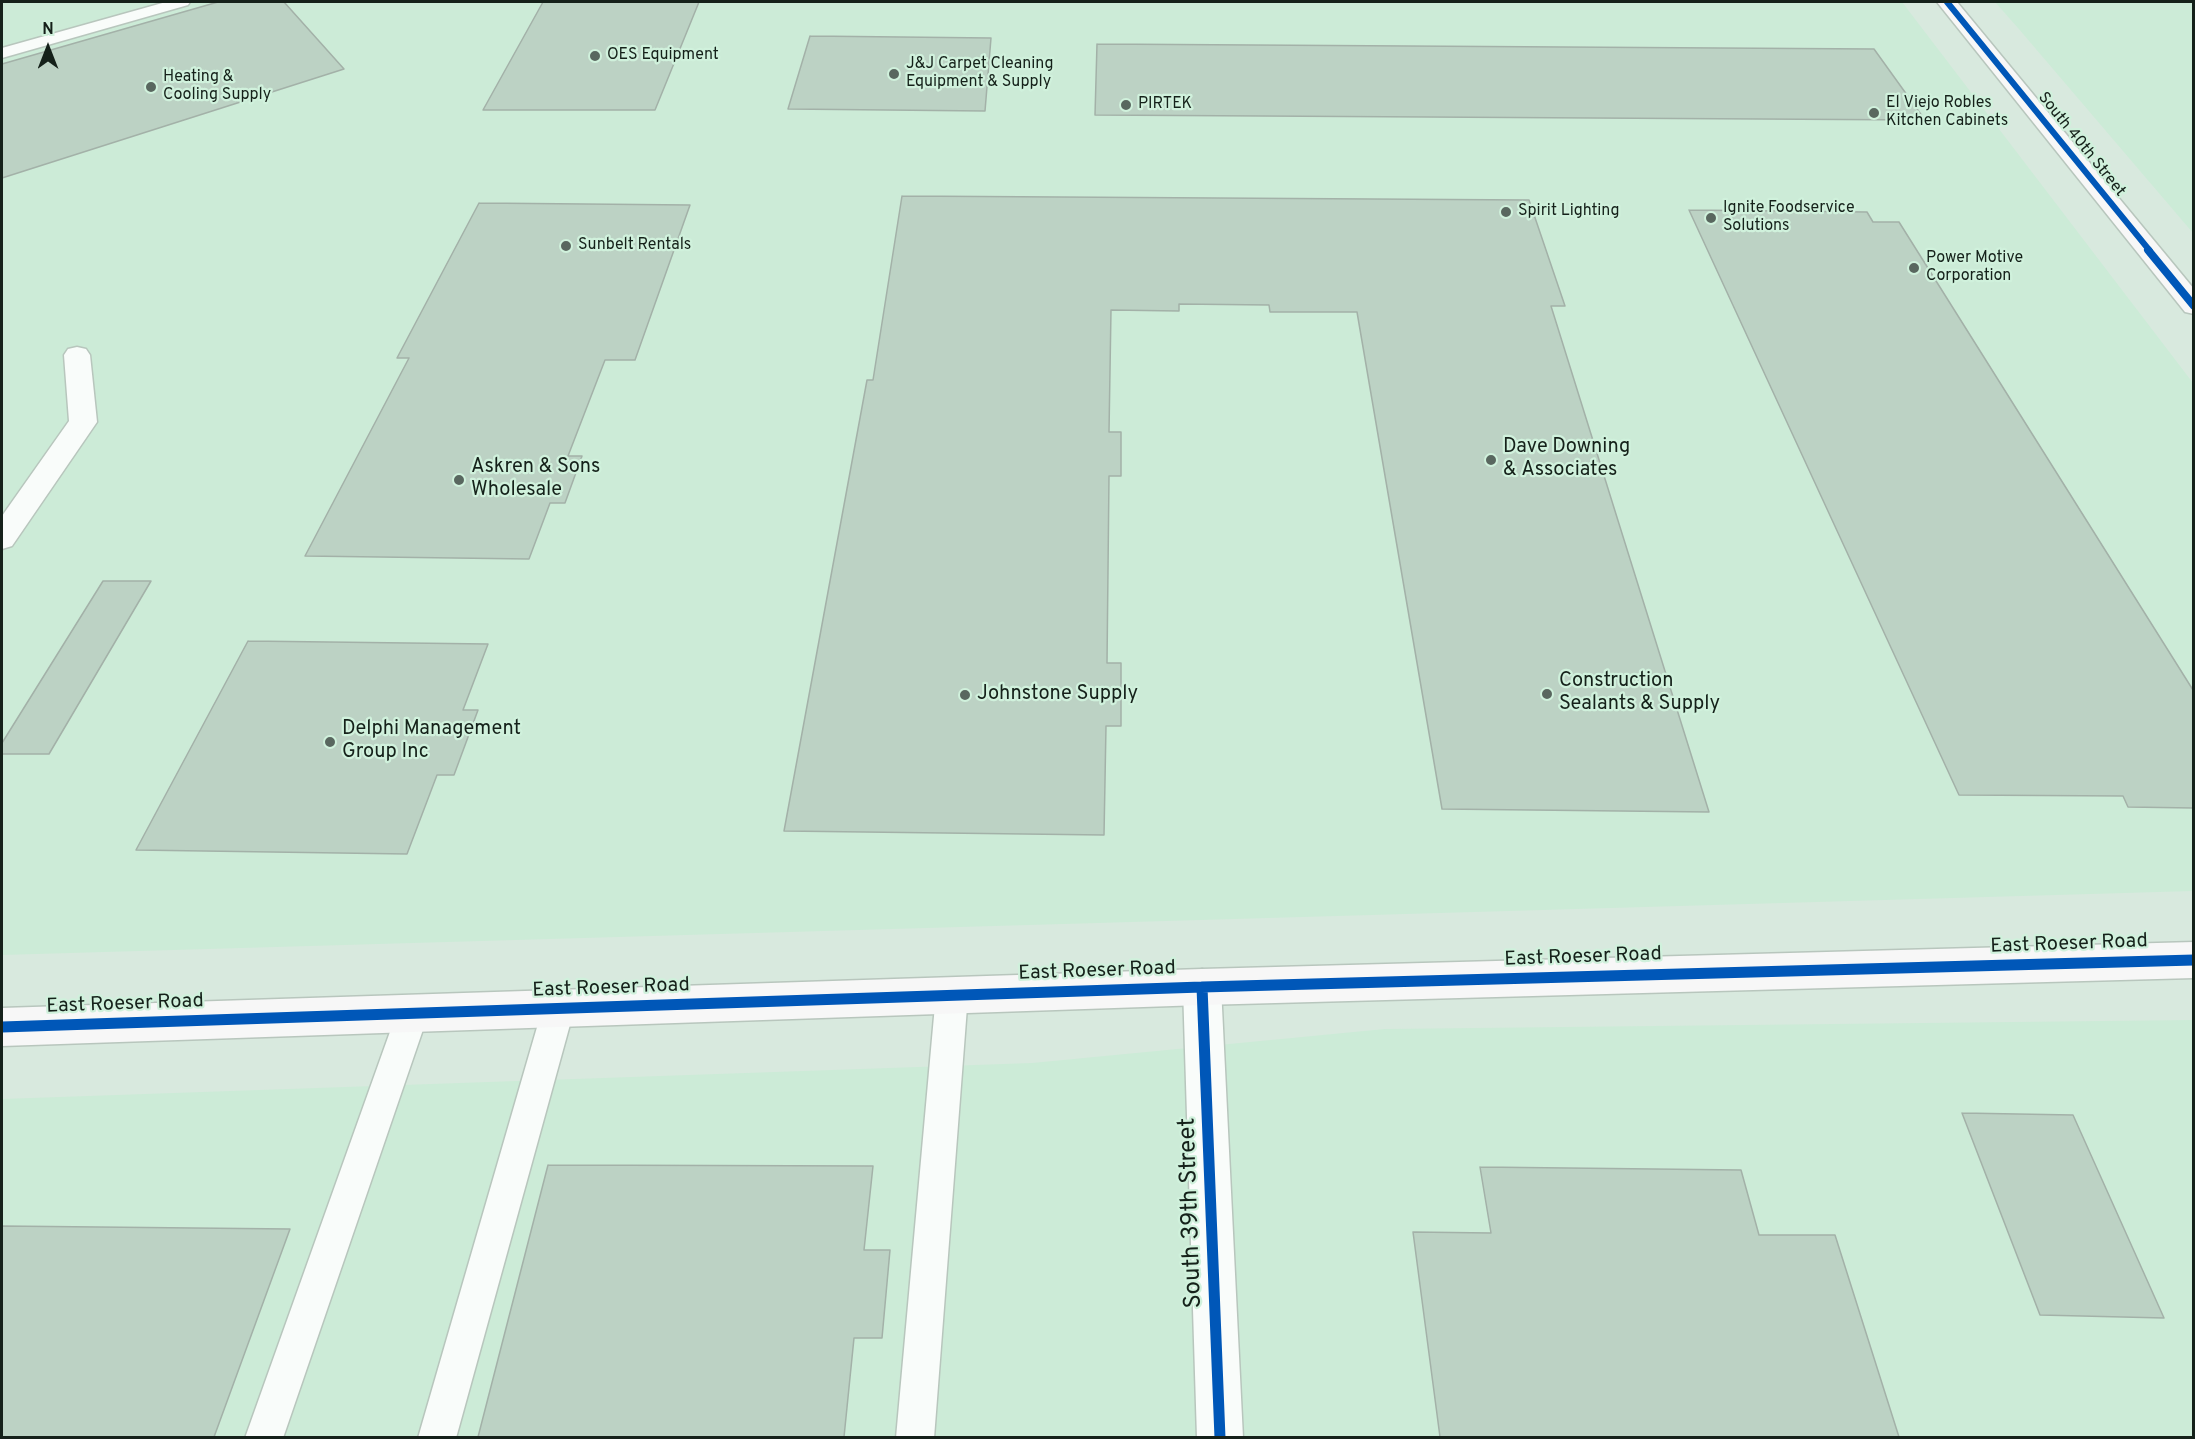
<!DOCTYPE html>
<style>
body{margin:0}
#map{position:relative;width:2195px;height:1439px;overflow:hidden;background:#d8e9de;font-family:Overpass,sans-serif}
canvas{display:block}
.frame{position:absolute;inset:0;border:3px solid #15211a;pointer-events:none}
.north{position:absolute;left:18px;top:18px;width:60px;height:60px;-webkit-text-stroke:4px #d0f1dc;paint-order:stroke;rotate:0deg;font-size:16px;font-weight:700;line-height:24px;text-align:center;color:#15211a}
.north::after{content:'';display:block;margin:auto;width:21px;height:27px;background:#15211a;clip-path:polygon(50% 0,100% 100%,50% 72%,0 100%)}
</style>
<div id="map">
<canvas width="2195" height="1439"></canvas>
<div class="frame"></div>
<div class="north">N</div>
</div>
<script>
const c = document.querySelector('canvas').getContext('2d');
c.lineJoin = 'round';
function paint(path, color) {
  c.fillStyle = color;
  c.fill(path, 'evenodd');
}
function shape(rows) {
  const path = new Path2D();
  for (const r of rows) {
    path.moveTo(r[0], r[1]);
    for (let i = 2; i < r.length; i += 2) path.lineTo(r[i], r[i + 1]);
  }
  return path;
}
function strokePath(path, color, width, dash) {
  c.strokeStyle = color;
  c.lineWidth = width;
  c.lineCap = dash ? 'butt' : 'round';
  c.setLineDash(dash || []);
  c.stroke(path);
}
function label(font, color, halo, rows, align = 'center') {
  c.font = font + ' Overpass,sans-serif';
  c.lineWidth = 4.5;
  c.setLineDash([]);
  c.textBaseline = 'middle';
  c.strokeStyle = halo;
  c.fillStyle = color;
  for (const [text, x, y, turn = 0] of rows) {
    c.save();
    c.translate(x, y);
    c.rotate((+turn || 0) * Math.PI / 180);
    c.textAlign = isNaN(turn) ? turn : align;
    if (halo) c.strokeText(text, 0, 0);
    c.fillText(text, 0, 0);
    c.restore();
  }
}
const built = shape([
 [2,2,1902,2,2193,383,2193,891,2,955],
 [1995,2,2193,2,2193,233,2018,28],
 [2193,1020,2193,1437,2,1437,2,1099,1032,1063,1385,1029]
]);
const building = shape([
 [218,2,284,2,344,69,2,178,2,64,218,2],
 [543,2,699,2,655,110,483,110,543,2],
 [810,36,991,38,985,111,788,109,810,36],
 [1097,44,1874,49,1925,120,1095,115,1097,44],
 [902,196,1529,200,1565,306,1551,306,1709,812,1442,809,1357,312,1270,312,1269,305,1179,304,1179,311,1111,310,1109,432,1121,432,1121,476,1109,476,1107,663,1121,663,1121,726,1106,726,1104,835,784,831,867,380,873,380,902,196],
 [479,203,690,205,635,360,605,360,568,456,582,456,565,503,550,503,529,559,305,556,409,358,397,358,479,203],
 [1689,210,1867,212,1873,222,1899,222,2193,690,2193,808,2128,807,2123,796,1959,795,1689,210],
 [103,581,151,581,49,754,2,754,2,743,103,581],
 [248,641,488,644,463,710,478,710,454,775,437,775,407,854,136,850,248,641],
 [1962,1113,2073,1115,2164,1318,2040,1315,1962,1113],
 [548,1165,873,1166,864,1250,890,1250,882,1338,854,1338,844,1437,478,1437,548,1165],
 [1480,1167,1741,1170,1759,1235,1835,1235,1899,1437,1440,1437,1413,1232,1491,1233,1480,1167],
 [2,1226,290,1229,214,1437,2,1437,2,1226]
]);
const lane = shape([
 [166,2,190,2,188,5,2,58,2,48,166,2],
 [952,979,963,984,968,994,934,1438,896,1438,936,994,941,984,952,979],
 [558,995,569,999,574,1010,456,1438,418,1438,542,1010,547,999,558,995],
 [412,1000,423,1004,428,1015,283,1438,245,1438,396,1015,401,1004,412,1000]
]);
const street = shape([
 [77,347,86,349,90,355,97,422,12,546,2,549,2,516,69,421,64,355,68,349,77,347],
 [1202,969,1215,974,1221,987,1243,1438,1197,1438,1183,987,1189,974,1202,969]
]);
const secondary = shape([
 [1937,2,1957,2,2194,289,2194,314,2185,312,1937,2],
 [2194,942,2194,978,1202,1005,2,1046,2,1008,1202,969,2194,942]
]);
const cyclewayFar2 = shape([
 [1947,2,2150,251]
]);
const cyclewayFar1 = shape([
 [2148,250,2194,306]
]);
const cycleway = shape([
 [1202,987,1220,1438],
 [2,1027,1202,987,2194,960]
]);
const markers = [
 [595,56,6,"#59675f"],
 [894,74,6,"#59675f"],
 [151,87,6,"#59675f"],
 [1126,105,6,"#59675f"],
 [1874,113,6,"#59675f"],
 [1506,212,6,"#59675f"],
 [1711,218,6,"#59675f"],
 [566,246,6,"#59675f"],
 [1914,268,6,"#59675f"],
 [1491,460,6,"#59675f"],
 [459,480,6,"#59675f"],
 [1547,694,6,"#59675f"],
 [965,695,6,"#59675f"],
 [330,742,6,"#59675f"]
];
const farPoinames = [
 ["OES Equipment",607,56],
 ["J&J Carpet Cleaning",906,65],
 ["Equipment & Supply",906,83],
 ["Heating &",163,78],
 ["Cooling Supply",163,96],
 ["El Viejo Robles",1886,104],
 ["Kitchen Cabinets",1886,122],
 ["PIRTEK",1138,105],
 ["Ignite Foodservice",1723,209],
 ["Solutions",1723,227],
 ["Spirit Lighting",1518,212],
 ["Sunbelt Rentals",578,246],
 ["Power Motive",1926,259],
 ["Corporation",1926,277]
];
const farStreetnames = [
 ["South 40th Street",2081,145,51]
];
const poiNames = [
 ["Dave Downing",1503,448],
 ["& Associates",1503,471],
 ["Askren & Sons",471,468],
 ["Wholesale",471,491],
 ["Construction",1559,682],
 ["Sealants & Supply",1559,705],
 ["Johnstone Supply",977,695],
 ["Delphi Management",342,730],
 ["Group Inc",342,753]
];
const streetNames = [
 ["East Roeser Road",2069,945,-2],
 ["East Roeser Road",1583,958,-2],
 ["East Roeser Road",1097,972,-2],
 ["East Roeser Road",611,989,-2],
 ["East Roeser Road",125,1005,-2]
];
const nearStreetnames = [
 ["South 39th Street",1192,1213,-92]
];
paint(built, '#ccebd7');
paint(building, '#bcd2c4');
strokePath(building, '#a3b1a8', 1.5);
strokePath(lane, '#b8c6bd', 3);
strokePath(street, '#b8c6bd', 3);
strokePath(secondary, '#b8c6bd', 3);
paint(lane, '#f9fcfa');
paint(street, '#f9fcfa');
paint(secondary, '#f7f7f7');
strokePath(cyclewayFar2, '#0057b8', 6);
strokePath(cyclewayFar1, '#0057b8', 8);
strokePath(cycleway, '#0057b8', 11);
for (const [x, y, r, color] of markers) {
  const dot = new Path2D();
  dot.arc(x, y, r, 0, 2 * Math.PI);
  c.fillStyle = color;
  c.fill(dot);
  strokePath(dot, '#d0f1dc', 2);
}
label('16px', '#15211a', '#d0f1dc', farPoinames, 'left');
label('16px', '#15211a', '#d0f1dc', farStreetnames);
label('20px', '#15211a', '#d0f1dc', poiNames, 'left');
label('20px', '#15211a', '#d0f1dc', streetNames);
label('24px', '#15211a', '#d0f1dc', nearStreetnames);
</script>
